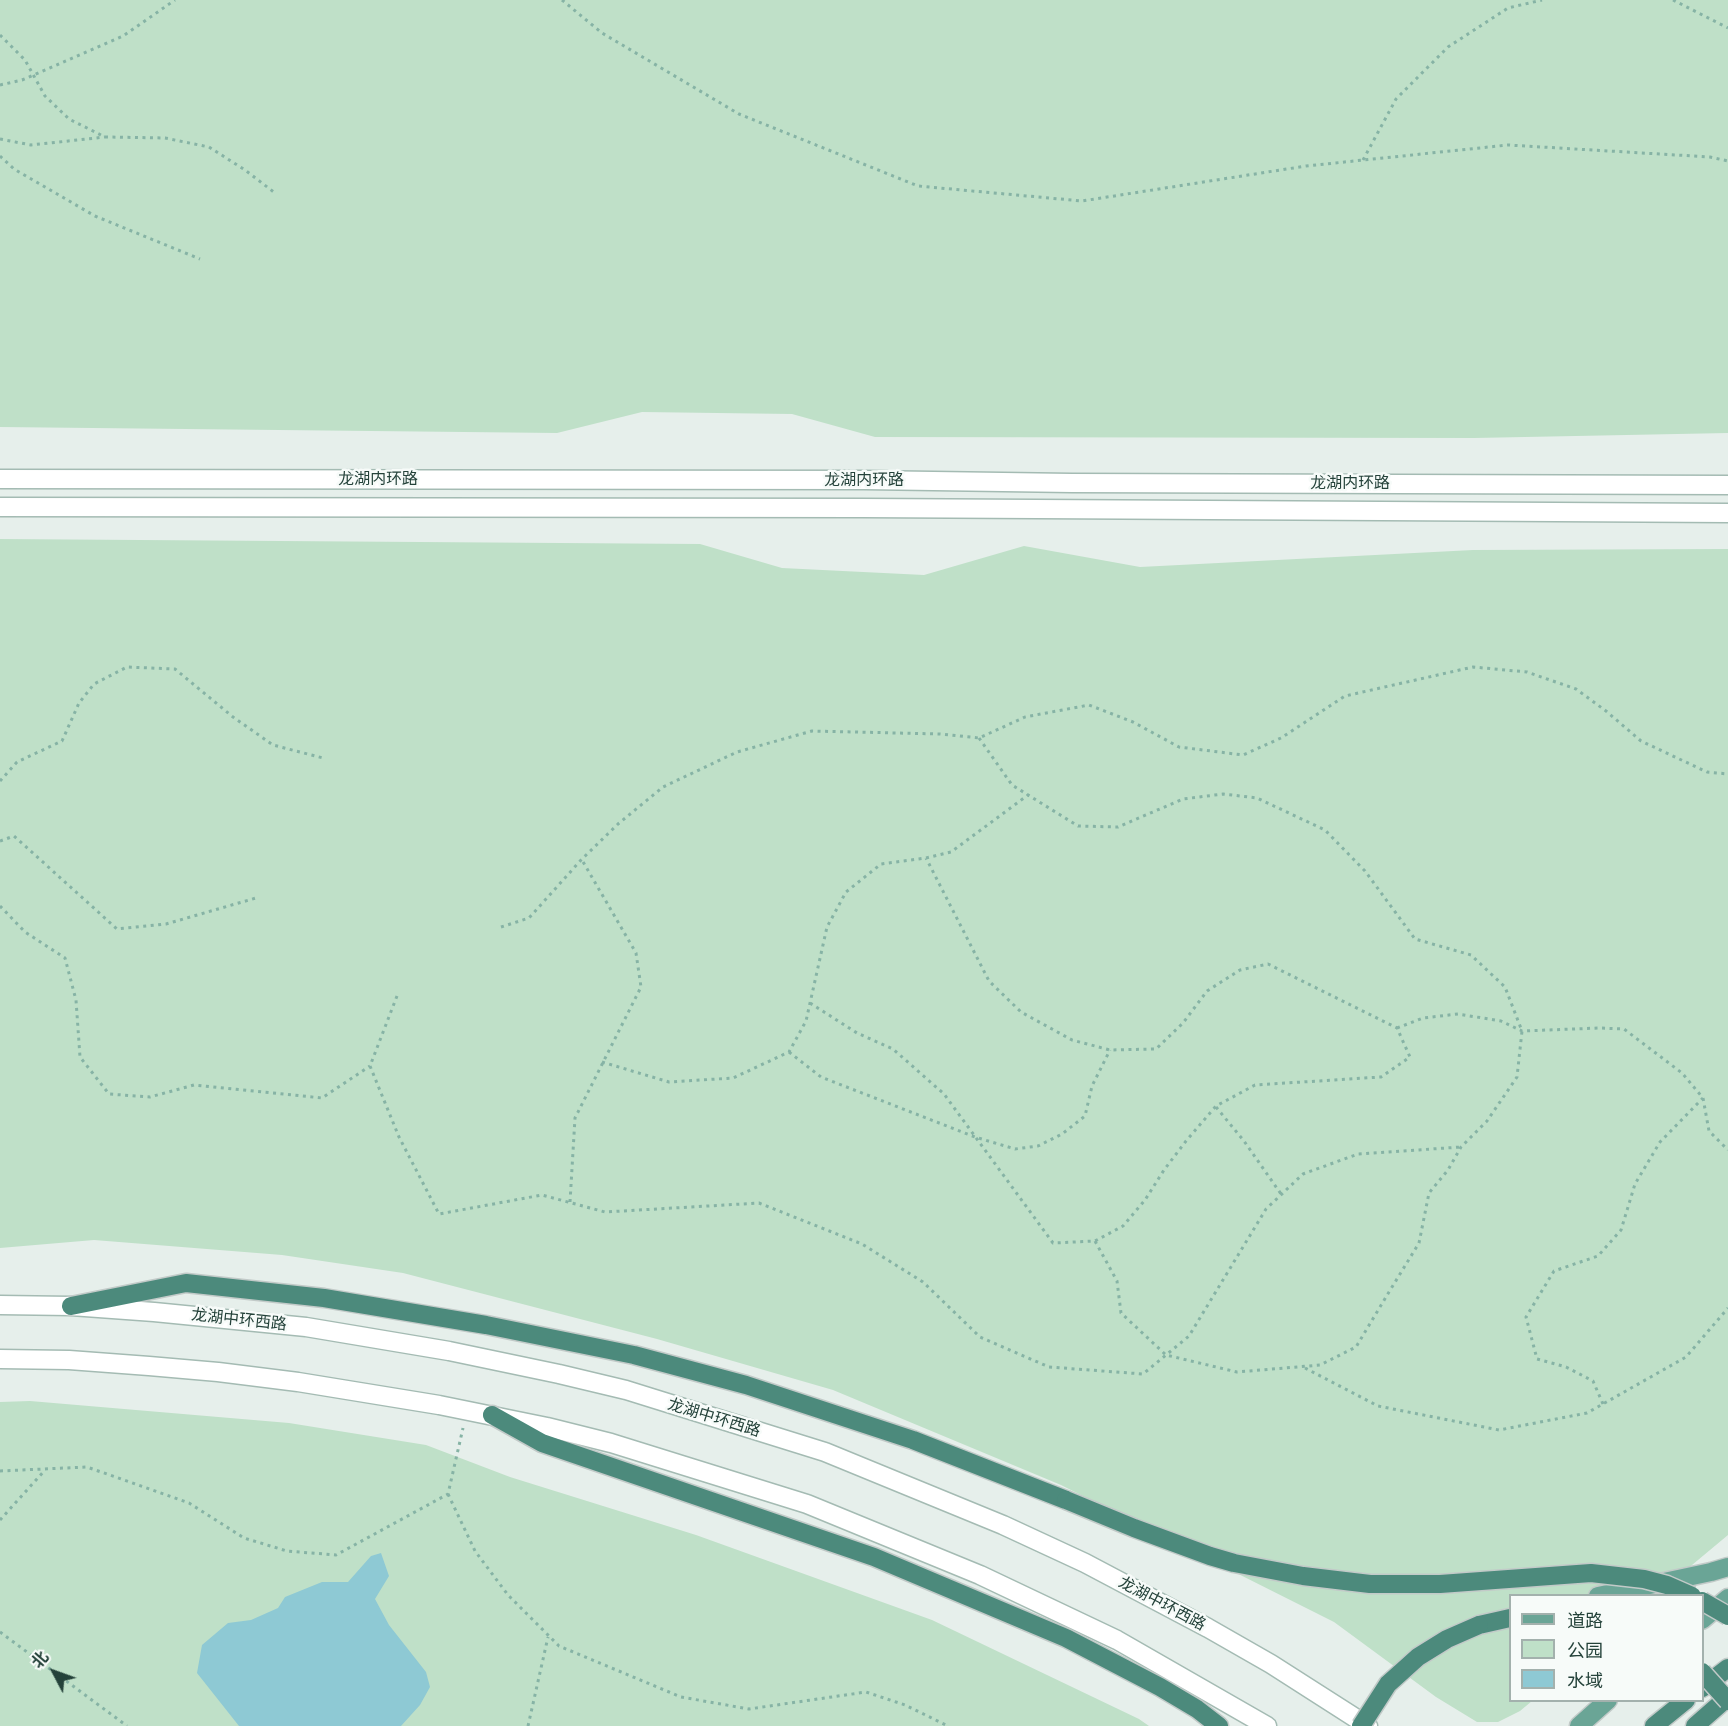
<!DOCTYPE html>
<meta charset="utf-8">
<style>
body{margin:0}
#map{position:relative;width:1728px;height:1726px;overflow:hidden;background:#e6efeb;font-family:Rubik,"Noto Sans SC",sans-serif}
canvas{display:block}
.legend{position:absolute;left:1509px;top:1594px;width:195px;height:108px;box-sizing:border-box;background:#f7fbf9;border:2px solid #a3b1ad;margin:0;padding:8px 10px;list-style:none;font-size:18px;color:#24423a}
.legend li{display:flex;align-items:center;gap:12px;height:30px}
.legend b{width:30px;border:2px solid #a3b1ad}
.north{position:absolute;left:24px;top:1642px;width:60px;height:60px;-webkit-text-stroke:4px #f7fbf9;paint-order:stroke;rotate:311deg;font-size:16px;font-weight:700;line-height:24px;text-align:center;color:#24423a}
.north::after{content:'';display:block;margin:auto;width:21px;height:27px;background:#24423a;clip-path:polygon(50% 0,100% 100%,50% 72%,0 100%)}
</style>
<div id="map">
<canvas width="1728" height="1726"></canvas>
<ul class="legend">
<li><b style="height:8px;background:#6aa596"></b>道路</li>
<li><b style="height:16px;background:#bfe0c8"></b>公园</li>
<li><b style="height:16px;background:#8ec9d4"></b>水域</li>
</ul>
<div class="north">北</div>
</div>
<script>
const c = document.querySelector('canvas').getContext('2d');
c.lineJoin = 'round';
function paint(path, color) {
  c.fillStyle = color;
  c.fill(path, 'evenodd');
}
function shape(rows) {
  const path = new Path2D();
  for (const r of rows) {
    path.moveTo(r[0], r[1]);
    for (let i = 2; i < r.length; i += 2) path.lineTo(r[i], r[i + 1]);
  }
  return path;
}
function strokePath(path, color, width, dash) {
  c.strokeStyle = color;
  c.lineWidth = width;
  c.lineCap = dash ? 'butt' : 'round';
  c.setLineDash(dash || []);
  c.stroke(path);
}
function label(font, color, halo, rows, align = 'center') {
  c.font = font + ' Rubik,"Noto Sans SC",sans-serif';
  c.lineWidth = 5;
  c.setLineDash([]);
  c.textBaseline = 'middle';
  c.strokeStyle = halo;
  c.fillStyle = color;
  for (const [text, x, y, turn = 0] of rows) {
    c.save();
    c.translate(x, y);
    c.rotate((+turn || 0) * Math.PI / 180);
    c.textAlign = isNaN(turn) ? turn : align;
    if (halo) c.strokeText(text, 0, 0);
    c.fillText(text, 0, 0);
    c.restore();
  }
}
const green = shape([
 [0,0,1728,0,1728,433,1474,438,875,437,792,414,642,412,557,433,0,427],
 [0,539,700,544,782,568,924,575,1024,546,1140,567,1473,550,1728,549,1728,1535,1656,1595,1510,1596,1510,1700,1532,1701,1520,1711,1498,1722,1477,1722,1436,1697,1334,1622,1061,1485,833,1390,657,1339,403,1273,282,1255,94,1240,0,1248],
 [30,1401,289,1423,426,1445,510,1477,696,1535,932,1620,1139,1719,1149,1726,0,1726,0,1402]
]);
const water = shape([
 [381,1553,389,1576,375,1599,389,1625,426,1672,430,1687,420,1705,401,1726,239,1726,197,1673,202,1645,228,1623,251,1620,278,1608,285,1597,322,1582,348,1582,371,1556]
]);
const path = shape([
 [562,0,602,33,739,114,918,186,1082,201,1306,166,1508,145,1710,157,1728,161],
 [1673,0,1728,28],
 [0,35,25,60,45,96,69,119,105,137,165,138,209,147,245,170,275,193],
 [0,85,22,80,123,36,175,0],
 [0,139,31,145,105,137],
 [0,156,14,169,95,216,200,259],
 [1363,160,1396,99,1448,47,1508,8,1542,0],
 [979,738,1012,785,1078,826,1118,827,1183,799,1223,794,1257,798,1325,830,1365,871,1415,939,1471,955,1505,987,1522,1031,1517,1077,1487,1121,1461,1147,1448,1170,1429,1193,1419,1243,1389,1292,1356,1347,1320,1365,1237,1372,1166,1355,1121,1313,1117,1281,1095,1241],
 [0,781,17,762,62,741,79,703,94,684,127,667,175,669,233,717,273,745,323,758],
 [0,841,14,836,117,929,166,924,256,898],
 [0,906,25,932,65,958,76,1000,80,1057,109,1094,150,1097,194,1085,322,1098,370,1066],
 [501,927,529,918,581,860,618,824,663,787,737,752,812,731,940,734,979,738,1025,717,1089,705,1133,722,1179,747,1243,755,1281,738,1345,696,1473,667,1527,672,1576,689,1606,711,1641,741,1707,772,1728,774],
 [397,996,370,1066,399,1137,439,1214,542,1195,605,1212,759,1203,862,1244,923,1282,980,1337,1049,1367,1143,1374,1189,1336,1266,1209,1303,1174,1358,1154,1461,1147],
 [810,1003,857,1033,893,1049,944,1094,1053,1243,1095,1241,1123,1226,1145,1200,1164,1170,1186,1141,1216,1106,1255,1085,1381,1077,1410,1057,1397,1028,1268,964,1240,970,1207,991,1183,1023,1156,1049,1110,1050,1072,1040,1021,1012,989,981,926,858],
 [1397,1028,1423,1018,1458,1014,1501,1021,1522,1031,1599,1028,1624,1029,1682,1073,1703,1098,1709,1131,1728,1150],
 [789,1052,821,1077,975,1137,1015,1149,1038,1146,1062,1134,1085,1116,1092,1086,1110,1050],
 [602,1062,669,1082,733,1078,789,1052,806,1021,827,927,846,892,881,864,926,858,951,852,1028,795],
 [1216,1107,1244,1141,1281,1194],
 [570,1202,575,1118,641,987,636,953,582,860],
 [1305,1368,1378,1406,1499,1430,1587,1413,1686,1357,1728,1308],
 [1603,1404,1593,1381,1566,1367,1537,1359,1526,1317,1554,1271,1598,1256,1621,1230,1635,1184,1660,1142,1703,1098],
 [0,1471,87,1467,189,1503,244,1538,287,1551,336,1555,448,1494,463,1428],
 [448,1494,475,1551,508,1595,559,1646,681,1697,749,1709,866,1692,905,1705,948,1726],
 [0,1520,45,1470],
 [0,1632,127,1726],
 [528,1726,548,1637]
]);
const secondary = shape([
 [0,479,864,480,1072,483,1728,485],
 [0,507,863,508,1728,513],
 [0,1305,71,1306,154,1312,306,1327,449,1351,559,1374,626,1390,825,1452,1003,1525,1085,1563,1208,1628,1271,1664,1368,1726],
 [0,1359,69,1360,149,1366,218,1372,298,1382,439,1405,547,1427,611,1443,807,1504,980,1575,1117,1640,1267,1726]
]);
const primary = shape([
 [1598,1596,1711,1572,1728,1567],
 [1702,1620,1728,1598],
 [1579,1726,1608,1700]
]);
const trunk = shape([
 [71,1306,186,1283,324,1298,486,1325,634,1355,746,1385,913,1440,1066,1500],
 [492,1415,542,1443,874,1557,1066,1638,1160,1687,1197,1709,1219,1726],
 [1479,1625,1510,1618],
 [1702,1688,1728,1668],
 [1654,1726,1686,1700],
 [1695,1726,1728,1697]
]);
const trunkBridge = shape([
 [1066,1500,1134,1528,1210,1556,1234,1563,1303,1576,1370,1584,1440,1584,1591,1573,1644,1579,1667,1585,1692,1596],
 [1702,1601,1728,1616],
 [1702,1672,1728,1701],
 [1361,1726,1388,1684,1418,1657,1447,1639,1479,1625]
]);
const streetNames = [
 ["龙湖内环路",378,479],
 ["龙湖内环路",864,480],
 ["龙湖内环路",1350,483],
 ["龙湖中环西路",239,1320,6],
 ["龙湖中环西路",714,1418,17],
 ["龙湖中环西路",1162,1604,28]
];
paint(green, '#bfe0c8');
paint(water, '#8ec9d4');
strokePath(secondary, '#a4bbb3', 21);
strokePath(primary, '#c2cac8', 21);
strokePath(trunk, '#c2cac8', 21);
strokePath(path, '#86b3a5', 3, [3, 4.5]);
strokePath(secondary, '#fff', 18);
strokePath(primary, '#6aa596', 18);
strokePath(trunk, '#4c8a7c', 18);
strokePath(trunkBridge, '#c2cac8', 21, []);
strokePath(trunkBridge, '#4c8a7c', 18);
label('16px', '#24423a', '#f7fbf9', streetNames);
</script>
